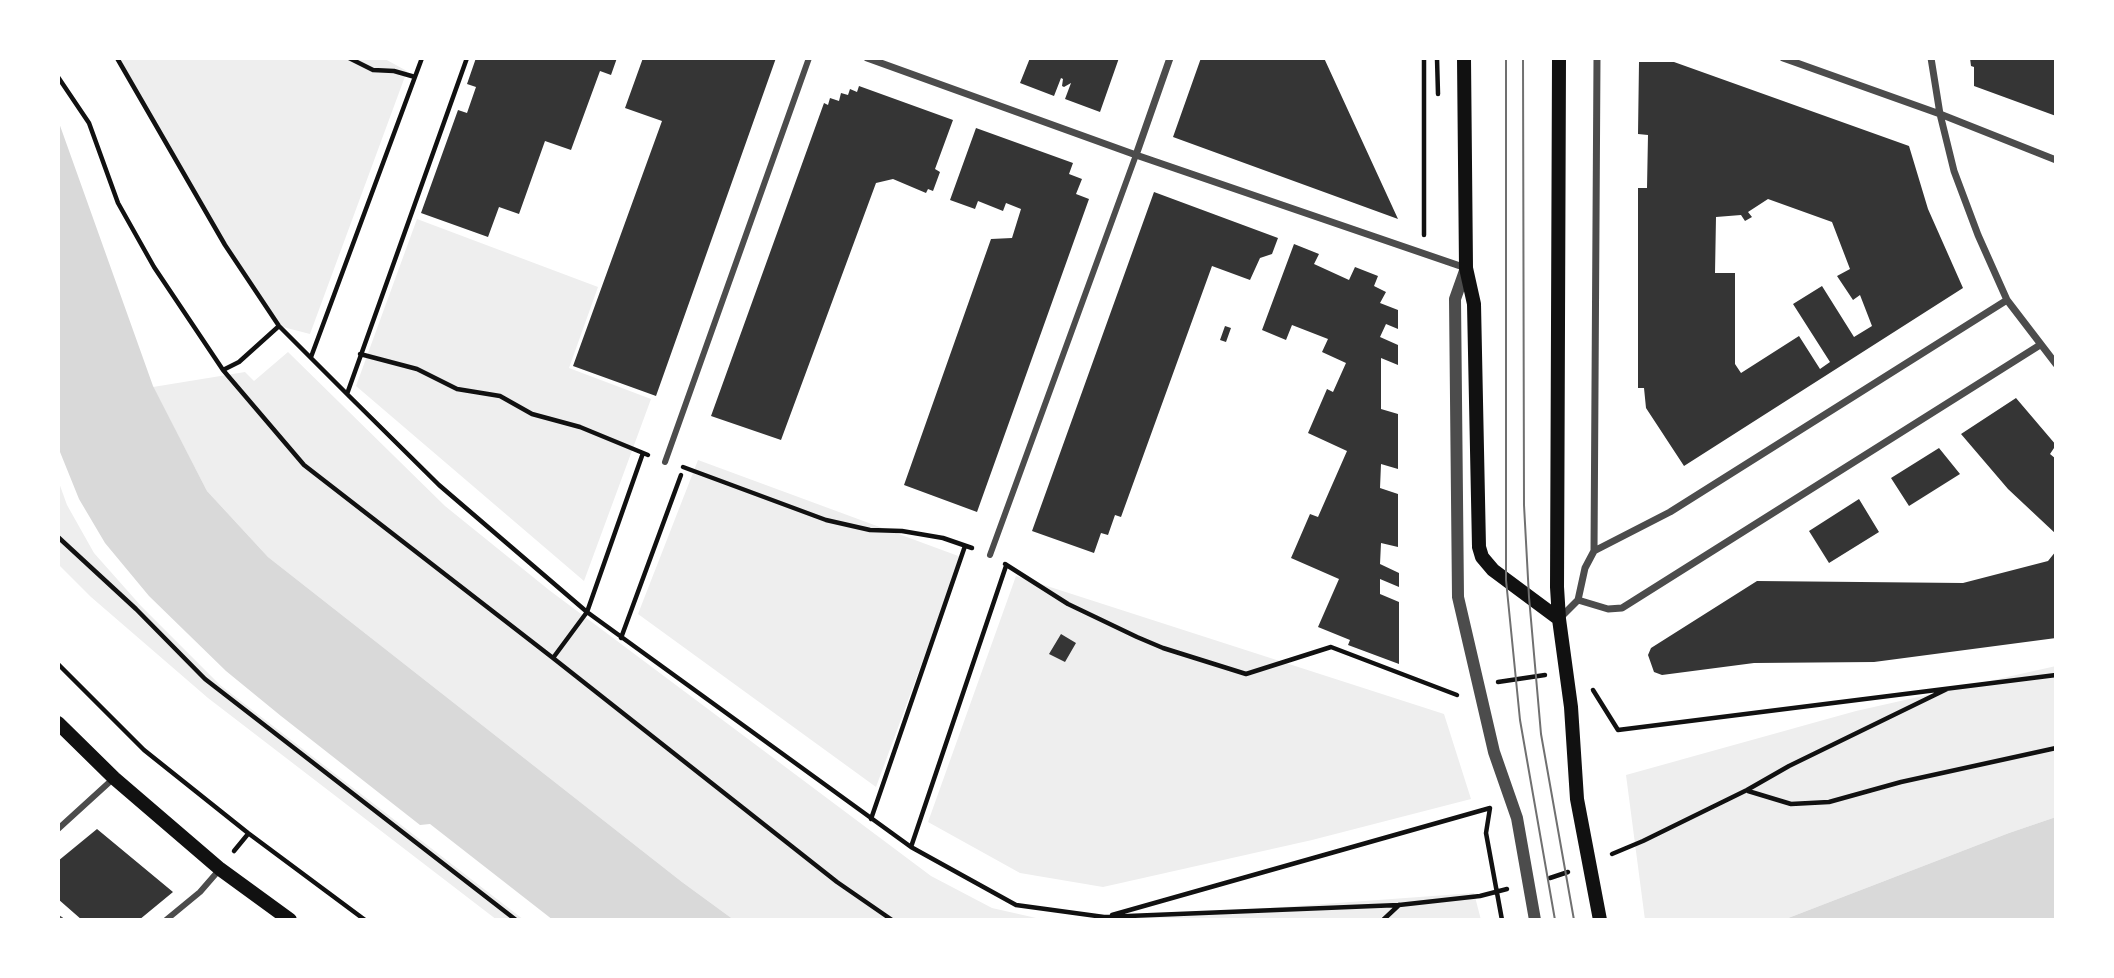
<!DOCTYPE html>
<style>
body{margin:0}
#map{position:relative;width:2114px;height:978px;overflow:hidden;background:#fff;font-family:"Alegreya Sans",sans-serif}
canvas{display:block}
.frame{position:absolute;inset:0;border:60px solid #fff;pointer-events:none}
</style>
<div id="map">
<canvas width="2114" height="978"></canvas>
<div class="frame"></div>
</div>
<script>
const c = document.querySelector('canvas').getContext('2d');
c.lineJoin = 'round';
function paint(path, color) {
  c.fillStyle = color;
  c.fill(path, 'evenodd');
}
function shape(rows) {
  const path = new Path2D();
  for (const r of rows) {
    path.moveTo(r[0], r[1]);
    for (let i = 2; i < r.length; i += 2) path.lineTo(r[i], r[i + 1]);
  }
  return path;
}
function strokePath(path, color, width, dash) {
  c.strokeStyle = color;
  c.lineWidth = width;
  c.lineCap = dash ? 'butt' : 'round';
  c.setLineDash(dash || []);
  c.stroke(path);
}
const green = shape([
 [117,58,383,58,407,71,310,334,279,326,225,244],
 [417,219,598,287,569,368,651,399,584,581,356,386],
 [288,352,445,506,549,590,931,876,992,908,1045,920,734,920,682,882,268,557,207,491,153,387,245,372,254,381],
 [698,460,961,557,876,787,638,614],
 [58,480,67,505,94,553,141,606,220,685,524,920,497,920,208,698,91,597,58,564],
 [1016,576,1444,714,1471,799,1312,840,1103,887,1020,873,928,822],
 [2056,666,2056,817,2009,833,1783,920,1645,920,1626,775,1856,711],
 [1474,893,1481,920,1104,920]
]);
const water = shape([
 [58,120,153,386,207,491,268,557,682,882,734,920,553,920,430,824,420,825,281,716,226,671,149,596,105,543,79,499,58,447],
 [2056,817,2056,920,1783,920,2009,833]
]);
const building = shape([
 [476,58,617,58,611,75,600,71,571,150,545,141,519,214,499,207,488,237,421,213,458,110,467,113,476,87,467,84],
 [643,58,776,58,656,396,573,366,662,121,625,108],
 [1030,58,1119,58,1100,112,1065,99,1071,83,1064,87,1062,86,1063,79,1061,78,1054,96,1020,83],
 [1201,58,1324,58,1398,219,1173,137],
 [1970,58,2056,58,2056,116,1974,86,1974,67,1971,66],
 [1639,62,1674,62,1909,146,1928,209,1963,288,1684,466,1646,408,1644,388,1638,388,1638,188,1647,188,1648,135,1638,134],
 [1768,199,1832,222,1850,269,1837,276,1853,300,1860,295,1872,326,1854,337,1822,286,1793,304,1830,362,1820,369,1799,336,1741,373,1735,364,1735,273,1715,273,1716,217,1741,215,1745,221,1752,217,1748,212],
 [859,86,953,120,935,169,940,172,933,191,928,189,926,193,893,179,876,183,781,440,711,416,824,103,828,105,830,98,839,101,841,93,848,95,850,89,857,92],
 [976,128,1073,163,1069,174,1082,179,1076,194,1089,199,977,512,904,485,991,239,1012,238,1021,209,1006,203,1003,211,978,201,975,209,950,200],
 [1154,192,1278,238,1272,254,1260,258,1250,280,1212,266,1121,517,1115,515,1108,535,1101,533,1094,553,1032,531],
 [1294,244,1319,254,1314,264,1349,280,1355,267,1378,276,1374,286,1386,292,1380,303,1398,310,1398,329,1386,324,1380,337,1398,345,1398,365,1381,358,1381,409,1398,414,1398,469,1381,464,1380,488,1398,494,1398,547,1381,543,1380,564,1399,573,1399,587,1380,579,1380,594,1399,602,1399,664,1348,645,1350,640,1318,627,1339,579,1291,558,1310,514,1318,517,1347,451,1308,433,1327,389,1333,392,1346,363,1322,352,1328,339,1292,325,1286,340,1262,330],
 [1225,326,1231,328,1226,342,1220,340],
 [2016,398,2056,445,2050,454,2056,459,2056,534,2008,489,1961,434],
 [1939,448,1960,474,1909,506,1891,478],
 [1859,499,1879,532,1829,563,1809,531],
 [2056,551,2056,638,1874,662,1754,663,1662,675,1654,672,1648,655,1651,648,1757,581,1963,583,2048,561],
 [1061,634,1076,643,1065,662,1049,654],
 [97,829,173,892,139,920,82,920,58,899,58,861]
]);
const path = shape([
 [117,58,225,245,279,326,347,394,439,485,587,612,911,847,1016,905,1104,917,1399,905,1480,896,1507,889],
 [349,58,373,70,394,71,415,77],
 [1424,58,1424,235],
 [1437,58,1438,94],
 [58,77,89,123,118,203,154,267,223,370,239,362,279,326],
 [360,354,417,369,457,389,500,396,532,414,580,427,648,455],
 [311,357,422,58],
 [223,370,304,465,553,658,837,882,892,920],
 [347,394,467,58],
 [683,467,826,520,870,530,902,531,943,538,972,548],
 [58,537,136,609,205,679,516,920],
 [1005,564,1068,604,1137,637,1163,648,1246,674,1331,647,1457,695],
 [621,638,681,475],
 [553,658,587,612,643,453],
 [58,664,144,750,248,833,365,920],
 [1498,682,1545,675],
 [1593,690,1618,730,2056,675],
 [1748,791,1791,804,1829,802,1901,782,2056,748],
 [871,819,965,546],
 [911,847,1006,566],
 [234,851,248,834],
 [1612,854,1643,841,1747,790,1789,766,1947,689],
 [1550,878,1568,872],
 [1112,915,1490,808,1486,833,1502,920],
 [1383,920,1399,905]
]);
const pedestrian = shape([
 [665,462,809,58],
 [990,555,1136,155],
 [58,829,114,778],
 [58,918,61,920],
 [166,920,200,892,220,869]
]);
const minor = shape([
 [867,58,1136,155,1466,268],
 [1783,58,1940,114,2056,160],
 [1931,58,1940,114,1954,171,1978,235,2007,300,2056,364],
 [1136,155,1170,58],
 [1594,551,1670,512,2007,300],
 [1578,600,1608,609,1622,608,2040,345],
 [1560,618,1578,600,1585,568,1594,551,1597,58]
]);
const tertiary = shape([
 [1466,268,1455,299,1458,597,1494,752,1517,818,1535,920]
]);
const secondary = shape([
 [1464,58,1466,268,1474,304,1479,547,1482,557,1493,570,1559,619],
 [1559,58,1557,587,1559,619,1571,707,1577,799,1600,920],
 [58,723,114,778,220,869,290,920]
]);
const tram = shape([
 [1506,58,1506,580,1520,720,1555,920],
 [1523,58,1524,505,1529,597,1541,734,1574,920]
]);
paint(green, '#eee');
paint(water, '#d9d9d9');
paint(building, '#353535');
strokePath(path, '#111', 4.5);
strokePath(pedestrian, '#4c4c4c', 6);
strokePath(minor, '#4c4c4c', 7);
strokePath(tertiary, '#4c4c4c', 12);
strokePath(secondary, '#111', 14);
strokePath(tram, '#707070', 2);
</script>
